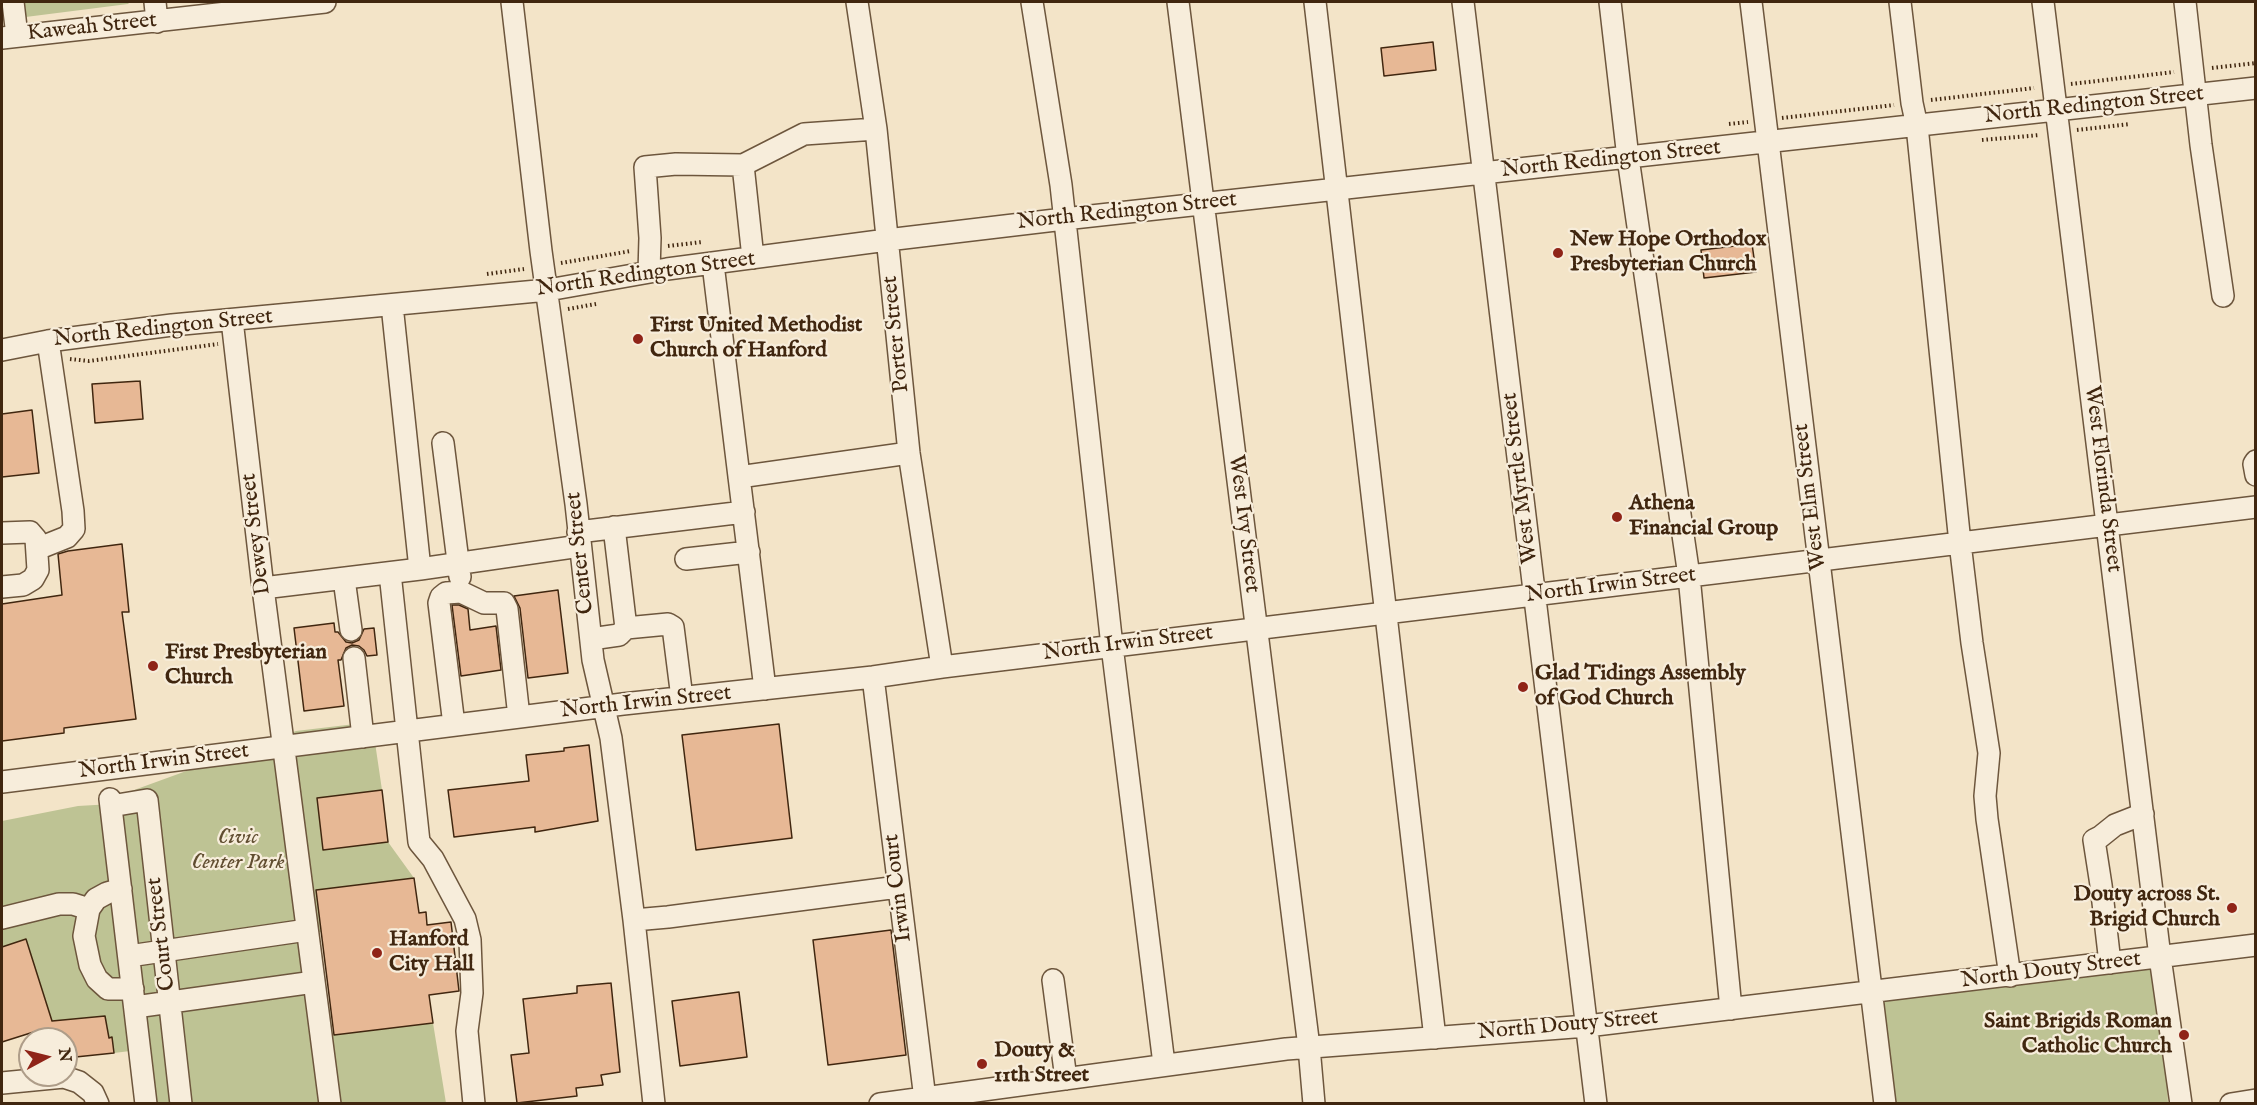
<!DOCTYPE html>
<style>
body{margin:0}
#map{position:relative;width:2257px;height:1105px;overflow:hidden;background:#f3e4c8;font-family:"IM FELL English",serif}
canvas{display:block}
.frame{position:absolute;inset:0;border:3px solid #40260f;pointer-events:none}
.north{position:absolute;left:18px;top:1027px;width:60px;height:60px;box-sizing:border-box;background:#f7eddb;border:2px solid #ae9d89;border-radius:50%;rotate:83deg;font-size:16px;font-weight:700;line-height:24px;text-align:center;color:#40260f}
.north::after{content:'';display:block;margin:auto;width:21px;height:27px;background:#8f2418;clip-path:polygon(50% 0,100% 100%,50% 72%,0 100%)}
</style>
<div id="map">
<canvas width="2257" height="1105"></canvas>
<div class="frame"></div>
<div class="north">N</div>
</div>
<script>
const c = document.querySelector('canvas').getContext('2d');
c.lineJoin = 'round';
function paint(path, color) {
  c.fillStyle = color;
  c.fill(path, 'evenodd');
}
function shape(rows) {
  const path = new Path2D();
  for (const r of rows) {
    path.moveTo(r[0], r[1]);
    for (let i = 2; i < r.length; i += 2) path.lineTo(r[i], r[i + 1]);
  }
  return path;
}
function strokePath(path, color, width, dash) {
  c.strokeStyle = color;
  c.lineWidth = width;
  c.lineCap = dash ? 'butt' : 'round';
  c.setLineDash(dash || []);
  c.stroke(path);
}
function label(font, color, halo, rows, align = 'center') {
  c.font = font + ' "IM FELL English",serif';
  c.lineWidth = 4.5;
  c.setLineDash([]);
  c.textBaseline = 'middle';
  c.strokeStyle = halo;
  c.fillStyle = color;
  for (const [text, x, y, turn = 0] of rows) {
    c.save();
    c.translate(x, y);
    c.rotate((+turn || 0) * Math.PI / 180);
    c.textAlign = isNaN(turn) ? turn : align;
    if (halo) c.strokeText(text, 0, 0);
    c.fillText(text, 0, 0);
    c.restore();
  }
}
const green = shape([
 [2,2,130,2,128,4,2,20],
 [372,722,382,790,317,798,323,850,388,842,414,878,316,890,321,932,314,932,324,1005,329,1004,333,1035,433,1023,446,1103,136,1103,130,1051,114,1053,111,1037,109,1038,107,1024,103,1016,52,1021,26,940,2,947,2,821,78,806,112,804,115,797,296,731],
 [2160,957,2168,1103,1885,1103,1871,993]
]);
const building = shape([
 [1433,42,1436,70,1384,76,1381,48,1433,42],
 [1752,244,1756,272,1704,278,1701,250,1752,244],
 [140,381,143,419,95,423,92,384,140,381],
 [32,410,39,473,2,477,2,414,32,410],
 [122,544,129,612,122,612,136,719,64,728,64,733,2,741,2,604,62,595,58,554,68,551,122,544],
 [558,590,568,673,528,678,520,608,514,596,558,590],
 [452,605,459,605,468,609,470,630,496,626,501,670,461,676,452,605],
 [334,623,335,632,338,632,346,642,352,643,359,640,364,629,374,628,377,655,367,656,364,650,359,646,352,645,346,648,341,660,338,660,344,706,304,711,294,628,334,623],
 [779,724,792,838,696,850,682,735,779,724],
 [589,745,598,821,535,832,535,827,454,837,448,790,529,781,526,755,564,751,564,748,589,745],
 [382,790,388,842,323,850,317,798,382,790],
 [414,878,419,913,426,912,427,925,451,922,459,991,429,995,433,1023,334,1035,316,890,414,878],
 [891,930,906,1055,828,1065,813,940,891,930],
 [26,939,52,1021,105,1016,109,1038,112,1037,114,1053,66,1058,66,1039,41,1039,40,1030,2,1042,2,947,26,939],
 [611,983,620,1072,601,1075,603,1085,576,1088,577,1096,517,1103,511,1055,529,1053,523,999,577,993,577,986,611,983],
 [739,992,747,1057,680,1066,672,1001,739,992]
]);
const path = shape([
 [2212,68,2256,63],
 [2071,84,2174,72],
 [1931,100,2034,88],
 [1782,118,1894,105],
 [1729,124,1748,122],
 [2077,130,2130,124],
 [1982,140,2040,135],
 [668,246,702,242],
 [561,263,631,251],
 [487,274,524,269],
 [568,309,596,304],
 [70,359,89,361,218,344]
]);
const minor = shape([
 [13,2,17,36],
 [155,2,157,22],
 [512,2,541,251,576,504,593,660,611,738,634,920,654,1104],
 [857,2,876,129,909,453,942,667],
 [1032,2,1061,185,1112,646,1164,1064],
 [1178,2,1309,1047,1314,1104],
 [1315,2,1435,1038],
 [1463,2,1596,1104],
 [1610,2,1628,158,1689,576,1731,1009],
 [1751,2,1885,1104],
 [1900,2,1912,103,1917,126,1960,543,1972,643,1989,753,1985,796,1987,819,2010,976],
 [2043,2,2160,957,2181,1104],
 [2185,2,2201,145,2223,296],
 [2,38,325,2],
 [753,258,743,165,804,134,876,129],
 [713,264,765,689],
 [649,272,650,238,645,167,676,164,743,165],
 [392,305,420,569],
 [232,320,263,588,330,1104],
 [2,350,48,341,172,325,548,290,667,269,887,240,1064,219,2256,88],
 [443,443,460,577],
 [2256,461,2254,464,2256,475],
 [739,477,909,453],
 [578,532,744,512],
 [2,533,30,532,36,539,38,570,33,579,23,585,2,587],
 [37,549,67,537,74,529,73,511,48,341],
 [686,559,749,552],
 [390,573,419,842,433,859,465,919,470,940,472,993,467,1031,474,1104],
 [344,579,351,630],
 [263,588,420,569,580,546],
 [626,628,668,624,673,627,682,698],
 [591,639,619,635,626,628,614,527],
 [354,658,363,737],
 [873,677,925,1099],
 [454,725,439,603,441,597,446,593,461,592,484,603,504,603,507,609,519,717],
 [2,782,623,704,873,677,942,667,2256,507],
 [110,799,146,1104],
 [111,806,147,800,181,1104],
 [121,889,107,893,96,899,89,909,84,936,90,965,97,979,108,989,133,989],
 [2,918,59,904,73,904,89,909],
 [634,920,668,917,898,887],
 [129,956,307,930],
 [2110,963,2101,885,2094,840,2100,837,2115,825,2143,814],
 [1053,980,1066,1079],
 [135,1007,314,982],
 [2,1083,64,1077,79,1082,93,1093,98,1104],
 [880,1104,1286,1049,1587,1026,2256,945],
 [2231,1104,2256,1100]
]);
const markers = [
 [1558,253,6,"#8f2418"],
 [638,339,6,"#8f2418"],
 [1617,517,6,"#8f2418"],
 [153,666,6,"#8f2418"],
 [1523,687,6,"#8f2418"],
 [2232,908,6,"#8f2418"],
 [377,953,6,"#8f2418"],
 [2184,1035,6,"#8f2418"],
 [982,1064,6,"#8f2418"]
];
const streetNames = [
 ["Kaweah Street",92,28,-6],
 ["North Redington Street",2094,106,-6],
 ["North Redington Street",1611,160,-6],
 ["North Redington Street",1127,212,-6],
 ["North Redington Street",646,275,-8],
 ["North Redington Street",163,329,-6],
 ["Porter Street",897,334,-96],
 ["West Myrtle Street",1521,478,-97],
 ["West Florinda Street",2102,479,83],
 ["West Elm Street",1811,497,-97],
 ["West Ivy Street",1243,524,83],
 ["Dewey Street",257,534,-97],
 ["Center Street",581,553,-96],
 ["North Irwin Street",1611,586,-7],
 ["North Irwin Street",1128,644,-7],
 ["North Irwin Street",646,703,-6],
 ["North Irwin Street",164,762,-7],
 ["Irwin Court",899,888,-97],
 ["Court Street",162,934,-97],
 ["North Douty Street",2051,971,-7],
 ["North Douty Street",1568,1026,-5]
];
const poiNames = [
 ["New Hope Orthodox",1570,240],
 ["Presbyterian Church",1570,265],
 ["First United Methodist",650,326],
 ["Church of Hanford",650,351],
 ["Athena",1629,504],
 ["Financial Group",1629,529],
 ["First Presbyterian",165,653],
 ["Church",165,678],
 ["Glad Tidings Assembly",1535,674],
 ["of God Church",1535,699],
 ["Douty across St.",2220,895,"right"],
 ["Brigid Church",2220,920,"right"],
 ["Hanford",389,940],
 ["City Hall",389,965],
 ["Saint Brigids Roman",2172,1022,"right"],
 ["Catholic Church",2172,1047,"right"],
 ["Douty &",994,1051],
 ["11th Street",994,1076]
];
const parkNames = [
 ["Civic",238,838],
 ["Center Park",238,863]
];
paint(green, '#bec394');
paint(building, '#e7b895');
strokePath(building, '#40260f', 1.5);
strokePath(minor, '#6d563d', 24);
strokePath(path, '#40260f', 4, [1.5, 3]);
strokePath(minor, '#f7eddb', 21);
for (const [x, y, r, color] of markers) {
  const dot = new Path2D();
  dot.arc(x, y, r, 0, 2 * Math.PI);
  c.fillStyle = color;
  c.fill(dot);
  strokePath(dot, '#f7eddb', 2);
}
label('22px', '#40260f', '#f7eddb', streetNames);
label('bold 22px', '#40260f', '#f7eddb', poiNames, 'left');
label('italic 22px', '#604d30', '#f7eddb', parkNames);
</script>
